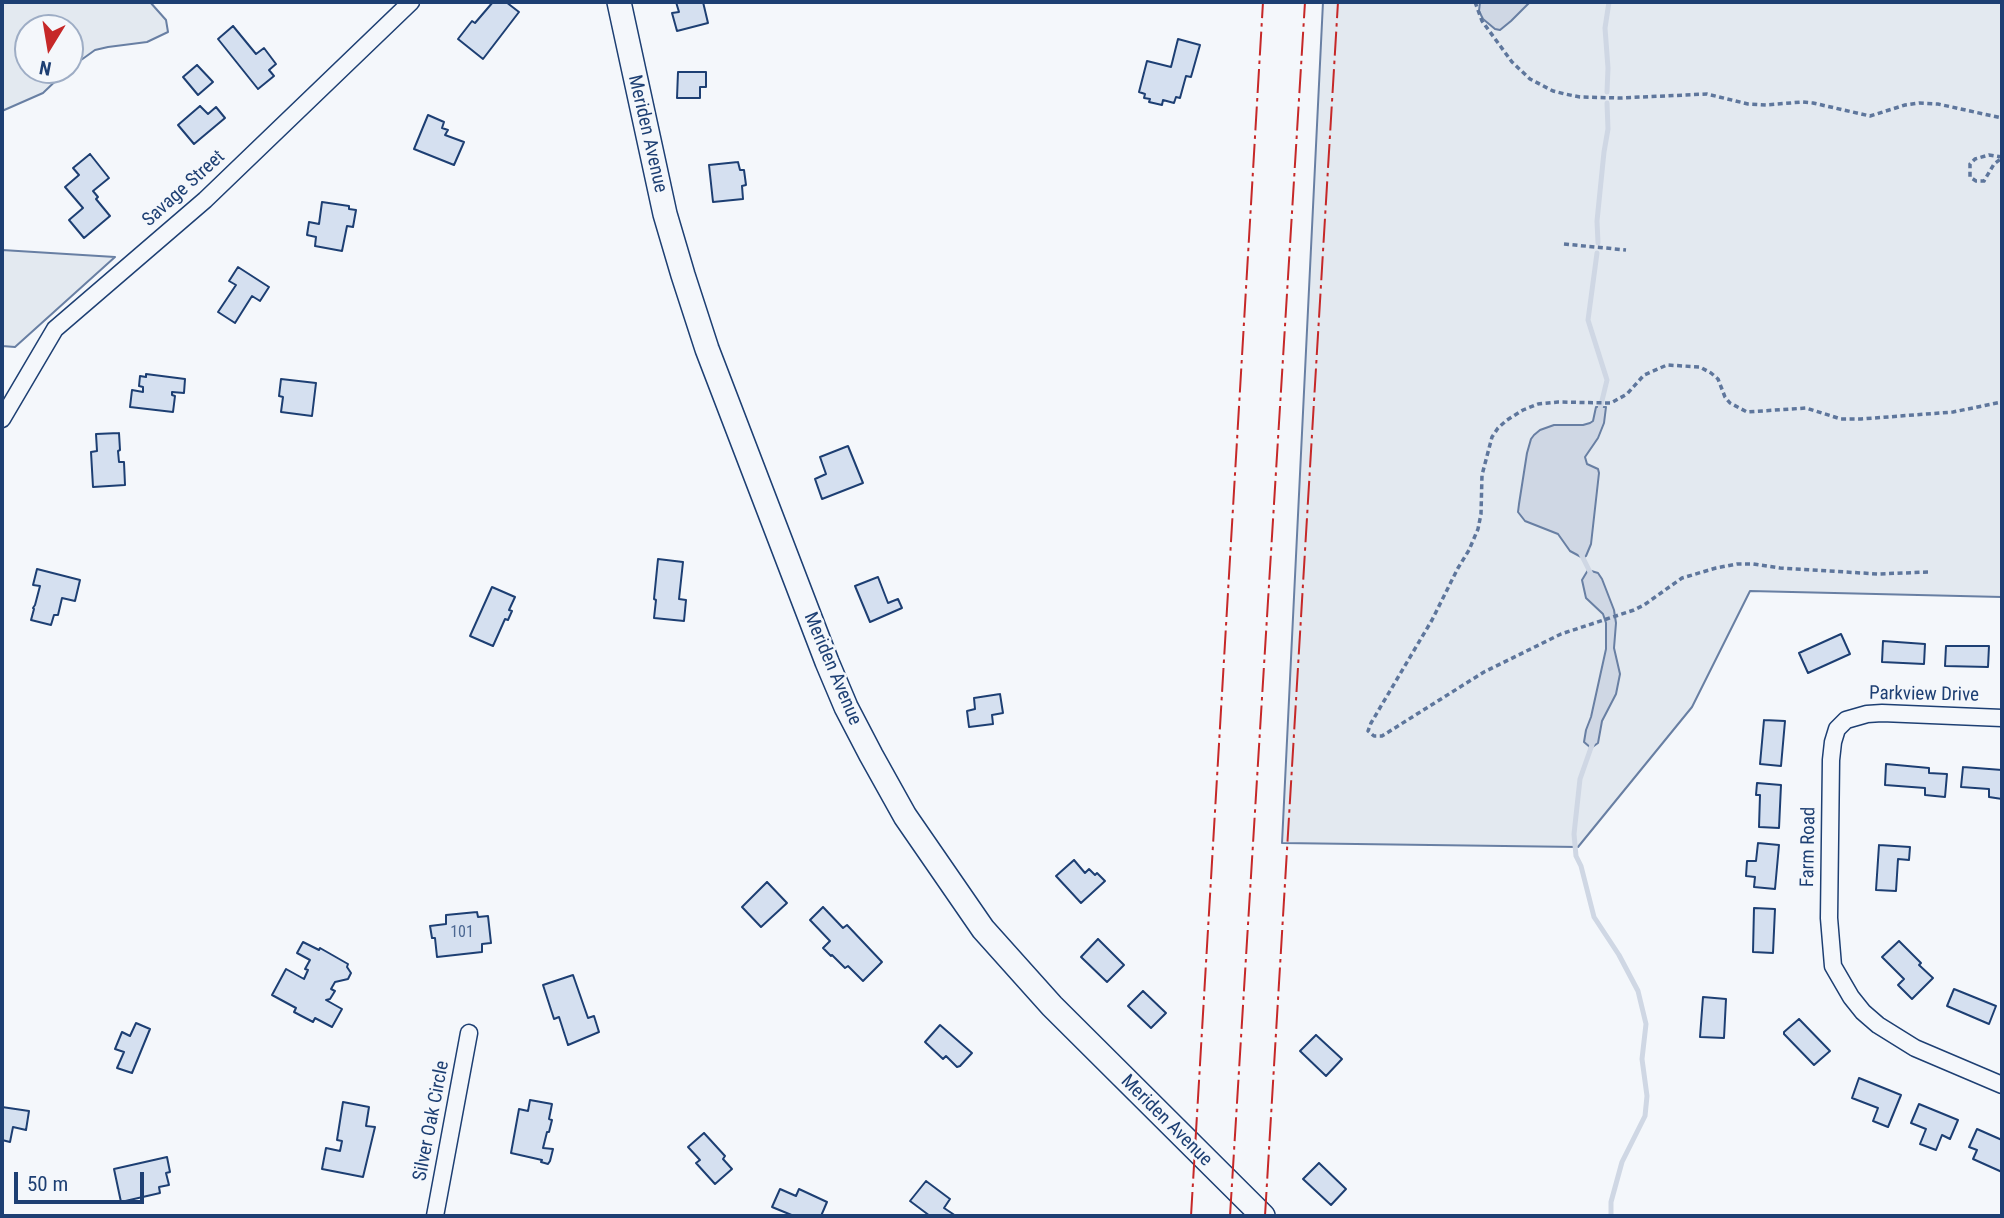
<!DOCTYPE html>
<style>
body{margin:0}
#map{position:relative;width:2004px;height:1218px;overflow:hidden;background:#f4f7fb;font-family:"Roboto Condensed",sans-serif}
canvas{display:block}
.frame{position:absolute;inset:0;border:4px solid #1d3f73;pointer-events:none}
.north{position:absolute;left:14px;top:14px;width:70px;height:70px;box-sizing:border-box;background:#f4f7fb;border:2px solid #9eadc5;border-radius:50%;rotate:191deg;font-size:19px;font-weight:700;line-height:28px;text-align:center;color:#1d3f73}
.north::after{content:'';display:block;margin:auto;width:24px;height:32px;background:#c62828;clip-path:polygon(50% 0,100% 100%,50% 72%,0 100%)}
.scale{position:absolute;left:14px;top:1172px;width:130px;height:32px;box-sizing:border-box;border:4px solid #1d3f73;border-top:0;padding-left:9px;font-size:21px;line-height:24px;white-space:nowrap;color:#1d3f73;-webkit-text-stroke:5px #f4f7fb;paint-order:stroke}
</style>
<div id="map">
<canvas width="2004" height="1218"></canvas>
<div class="frame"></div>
<div class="north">N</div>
<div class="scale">50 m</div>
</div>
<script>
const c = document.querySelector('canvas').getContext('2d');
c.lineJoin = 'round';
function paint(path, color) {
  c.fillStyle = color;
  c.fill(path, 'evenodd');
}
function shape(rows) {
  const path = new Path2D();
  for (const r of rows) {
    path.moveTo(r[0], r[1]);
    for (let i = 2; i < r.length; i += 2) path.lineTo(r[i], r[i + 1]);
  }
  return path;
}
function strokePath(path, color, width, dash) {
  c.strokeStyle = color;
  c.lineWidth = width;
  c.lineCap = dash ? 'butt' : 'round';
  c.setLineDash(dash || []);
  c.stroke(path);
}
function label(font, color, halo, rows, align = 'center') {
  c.font = font + ' "Roboto Condensed",sans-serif';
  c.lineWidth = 5;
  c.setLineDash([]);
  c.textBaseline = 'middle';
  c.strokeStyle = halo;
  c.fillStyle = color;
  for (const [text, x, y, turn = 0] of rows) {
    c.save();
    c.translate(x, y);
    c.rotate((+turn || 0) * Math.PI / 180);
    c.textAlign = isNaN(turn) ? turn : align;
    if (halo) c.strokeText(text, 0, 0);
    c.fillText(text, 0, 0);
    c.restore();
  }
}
const green = shape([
 [2,2,150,2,166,20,168,32,147,42,108,47,95,50,70,68,70,28,28,28,28,70,67,70,43,93,2,111,2,2],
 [1323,2,2002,2,2002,597,1750,591,1692,707,1578,847,1282,843,1323,2],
 [2,250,115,257,15,347,2,346,2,250]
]);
const water = shape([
 [1480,2,1530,2,1511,21,1500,30,1495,29,1483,19,1479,11,1480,2],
 [1596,407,1606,407,1604,423,1598,438,1585,457,1587,464,1598,469,1599,473,1591,544,1586,556,1583,558,1570,551,1558,534,1525,521,1518,512,1519,504,1527,453,1531,439,1534,435,1540,430,1554,425,1583,425,1590,423,1593,421,1596,407],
 [1588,570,1598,573,1602,579,1614,610,1616,623,1614,648,1620,674,1616,694,1602,721,1598,743,1591,748,1584,742,1586,730,1591,717,1606,649,1606,623,1603,614,1586,598,1582,580,1588,570]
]);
const stream = shape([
 [1607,92,1608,68,1605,28,1609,2],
 [1598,243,1597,221,1604,152,1608,129,1607,103],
 [1597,253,1588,320,1607,380,1599,413],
 [1581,554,1591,574],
 [1593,742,1580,779,1574,834,1576,856,1581,866,1594,917,1619,955,1638,991,1646,1024,1642,1059,1647,1096,1645,1116,1622,1162,1611,1202,1611,1216]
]);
const building = shape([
 [493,2,506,2,519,12,483,59,458,39,472,21,475,23,493,2],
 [676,2,703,2,708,23,677,31,672,13,679,12,676,2],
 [233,26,256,54,264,48,276,64,269,70,274,76,258,89,218,39,233,26],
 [1178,39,1200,45,1191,77,1186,76,1180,98,1176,97,1174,103,1163,100,1162,105,1149,102,1150,99,1144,98,1145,94,1139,92,1147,61,1171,67,1178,39],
 [197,65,213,82,198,95,183,77,197,65],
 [678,72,706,72,706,87,700,87,700,98,677,98,678,72],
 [200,106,208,114,216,107,225,118,194,144,178,125,200,106],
 [428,115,444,122,442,128,448,130,445,135,464,142,454,165,414,149,428,115],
 [90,154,109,178,93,191,98,197,96,199,110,216,84,238,69,220,83,208,65,187,79,175,73,168,90,154],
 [738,162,740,170,744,170,746,185,742,186,743,199,713,202,709,165,738,162],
 [322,202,349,206,349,209,356,210,353,227,347,226,342,251,315,246,316,237,307,235,309,222,319,224,322,202],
 [238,267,269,287,260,301,252,296,235,323,218,312,236,285,229,281,238,267],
 [146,374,185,379,184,393,172,392,172,395,175,396,173,412,130,407,132,390,143,392,143,387,139,386,140,376,146,377,146,374],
 [281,379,316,383,312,416,281,412,283,397,279,396,281,379],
 [119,433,120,450,118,451,119,462,124,462,125,485,93,487,91,452,97,451,96,434,119,433],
 [848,446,863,483,822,499,815,479,826,474,820,457,848,446],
 [658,559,683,562,679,599,686,600,684,621,654,618,656,600,654,599,658,559],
 [37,569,80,580,75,601,62,598,58,615,54,615,51,625,31,620,34,609,33,608,35,605,40,586,33,585,37,569],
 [878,577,888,603,898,599,902,608,870,622,855,586,878,577],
 [492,587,515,597,509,610,512,611,508,620,505,619,493,646,470,636,492,587],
 [1841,634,1850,654,1808,673,1799,653,1841,634],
 [1883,641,1925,644,1924,664,1882,662,1883,641],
 [1946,646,1989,646,1988,667,1945,666,1946,646],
 [1000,694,1003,713,992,715,993,724,969,727,967,711,975,709,974,698,1000,694],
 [1764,720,1785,721,1781,766,1760,764,1764,720],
 [1886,764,1929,768,1929,773,1947,774,1945,797,1925,795,1925,788,1885,785,1886,764],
 [1963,767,2002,770,2002,799,1989,797,1989,789,1961,787,1963,767],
 [1757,783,1781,785,1779,828,1759,827,1760,795,1756,795,1757,783],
 [1758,843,1779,845,1775,889,1754,887,1755,877,1746,876,1747,861,1756,861,1758,843],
 [1879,845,1910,847,1909,860,1898,859,1896,891,1876,890,1879,845],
 [1074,860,1085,873,1089,869,1095,875,1097,873,1105,881,1081,903,1056,876,1074,860],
 [767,882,787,903,761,927,742,907,767,882],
 [823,907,843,928,847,925,882,962,863,981,848,966,845,968,832,955,831,956,823,948,830,941,810,920,823,907],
 [1754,908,1775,909,1773,953,1753,952,1754,908],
 [477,912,478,917,488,916,491,943,482,944,482,952,437,957,435,938,432,938,430,926,446,924,446,915,477,912],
 [1098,939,1124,965,1107,982,1081,957,1098,939],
 [1899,941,1921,963,1919,965,1933,978,1912,999,1898,985,1904,979,1882,957,1899,941],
 [303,942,319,950,320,948,348,964,347,967,351,973,348,979,335,982,331,989,335,991,330,999,326,1000,342,1009,332,1027,315,1018,313,1022,294,1012,296,1008,272,995,286,969,304,979,308,970,305,969,310,960,297,953,303,942],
 [573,975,588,1018,594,1016,599,1032,568,1045,559,1017,554,1019,543,985,573,975],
 [1954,989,1996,1006,1989,1024,1947,1006,1954,989],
 [1143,991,1166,1013,1151,1028,1128,1006,1143,991],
 [1703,997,1726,999,1724,1038,1700,1037,1703,997],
 [1799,1019,1830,1051,1814,1065,1784,1034,1784,1032,1799,1019],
 [136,1023,150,1029,132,1073,117,1068,124,1052,115,1049,122,1032,130,1036,136,1023],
 [940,1025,972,1053,960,1066,957,1067,946,1056,943,1059,925,1042,940,1025],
 [1316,1035,1342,1059,1326,1076,1300,1051,1316,1035],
 [1859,1078,1901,1095,1888,1127,1873,1121,1878,1108,1852,1098,1859,1078],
 [530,1100,552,1104,549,1119,552,1120,549,1132,547,1132,543,1148,553,1149,550,1161,548,1164,541,1162,542,1160,511,1153,519,1109,528,1111,530,1100],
 [343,1102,369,1107,366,1126,375,1127,363,1177,322,1169,326,1148,340,1151,342,1141,337,1140,343,1102],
 [1919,1104,1958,1120,1950,1139,1942,1135,1936,1150,1920,1144,1926,1129,1911,1123,1919,1104],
 [2,1107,29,1111,26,1130,13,1127,10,1142,2,1140,2,1107],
 [1977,1129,2002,1140,2002,1172,1973,1159,1977,1150,1969,1147,1977,1129],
 [704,1133,725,1156,723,1159,732,1169,715,1184,696,1163,700,1160,688,1147,704,1133],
 [167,1157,170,1172,166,1173,169,1185,159,1187,160,1193,121,1202,114,1169,167,1157],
 [1319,1163,1346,1189,1331,1205,1303,1179,1319,1163],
 [926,1181,950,1199,944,1208,956,1216,930,1216,910,1201,926,1181],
 [780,1189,796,1196,799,1189,827,1202,821,1216,794,1216,772,1207,780,1189]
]);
const path = shape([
 [1475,2,1482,21,1512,62,1530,79,1553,91,1565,94,1580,97,1620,98,1707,94,1748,104,1766,105,1802,102,1813,103,1870,116,1905,105,1919,103,1938,104,2002,118],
 [2002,157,1989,155,1975,159,1970,164,1970,177,1976,181,1984,181,1994,164,2002,158],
 [1564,244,1626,250],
 [1928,572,1878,574,1780,568,1753,564,1737,564,1716,568,1682,578,1644,605,1634,610,1561,634,1484,672,1382,736,1374,736,1368,731,1371,723,1432,620,1458,568,1469,550,1478,529,1481,514,1482,475,1492,437,1498,428,1507,420,1523,410,1538,404,1558,402,1611,403,1627,394,1644,375,1667,365,1700,367,1711,373,1718,379,1725,397,1730,403,1747,412,1806,408,1841,419,1861,419,1953,412,2002,402]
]);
const minor = shape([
 [2,419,55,329,205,200,411,2],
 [2002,718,1882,713,1867,714,1846,720,1837,729,1833,742,1831,760,1829,918,1833,966,1851,997,1863,1012,1878,1025,1915,1048,2002,1085],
 [435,1216,469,1033]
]);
const secondary = shape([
 [619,2,665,214,683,275,707,349,827,662,846,707,871,755,905,816,983,929,1052,1006,1263,1216]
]);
const power = shape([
 [1191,1216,1263,2],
 [1230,1216,1305,2],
 [1265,1216,1338,2]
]);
const numberNames = [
 ["101",462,933]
];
const streetNames = [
 ["Meriden Avenue",647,134,77],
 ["Savage Street",184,189,-42],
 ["Meriden Avenue",832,669,67],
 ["Parkview Drive",1924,695,1],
 ["Farm Road",1809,847,-89],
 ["Silver Oak Circle",432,1121,-79],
 ["Meriden Avenue",1166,1121,45]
];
paint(green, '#e3e9f0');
strokePath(green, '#687fa3', 2);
paint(water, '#cfd7e4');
strokePath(water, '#687fa3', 2);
strokePath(stream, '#cfd7e4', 5);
paint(building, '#d5e0f0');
strokePath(building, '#1d3f73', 2);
strokePath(minor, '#1d3f73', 19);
strokePath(secondary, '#1d3f73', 26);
strokePath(path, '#5e769c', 3.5, [5, 3.5]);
strokePath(minor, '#f4f7fb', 16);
strokePath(secondary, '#f4f7fb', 23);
strokePath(power, '#c62828', 2, [24, 5, 3.5, 5]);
label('16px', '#4b6792', null, numberNames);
label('19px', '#1d3f73', '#f4f7fb', streetNames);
</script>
